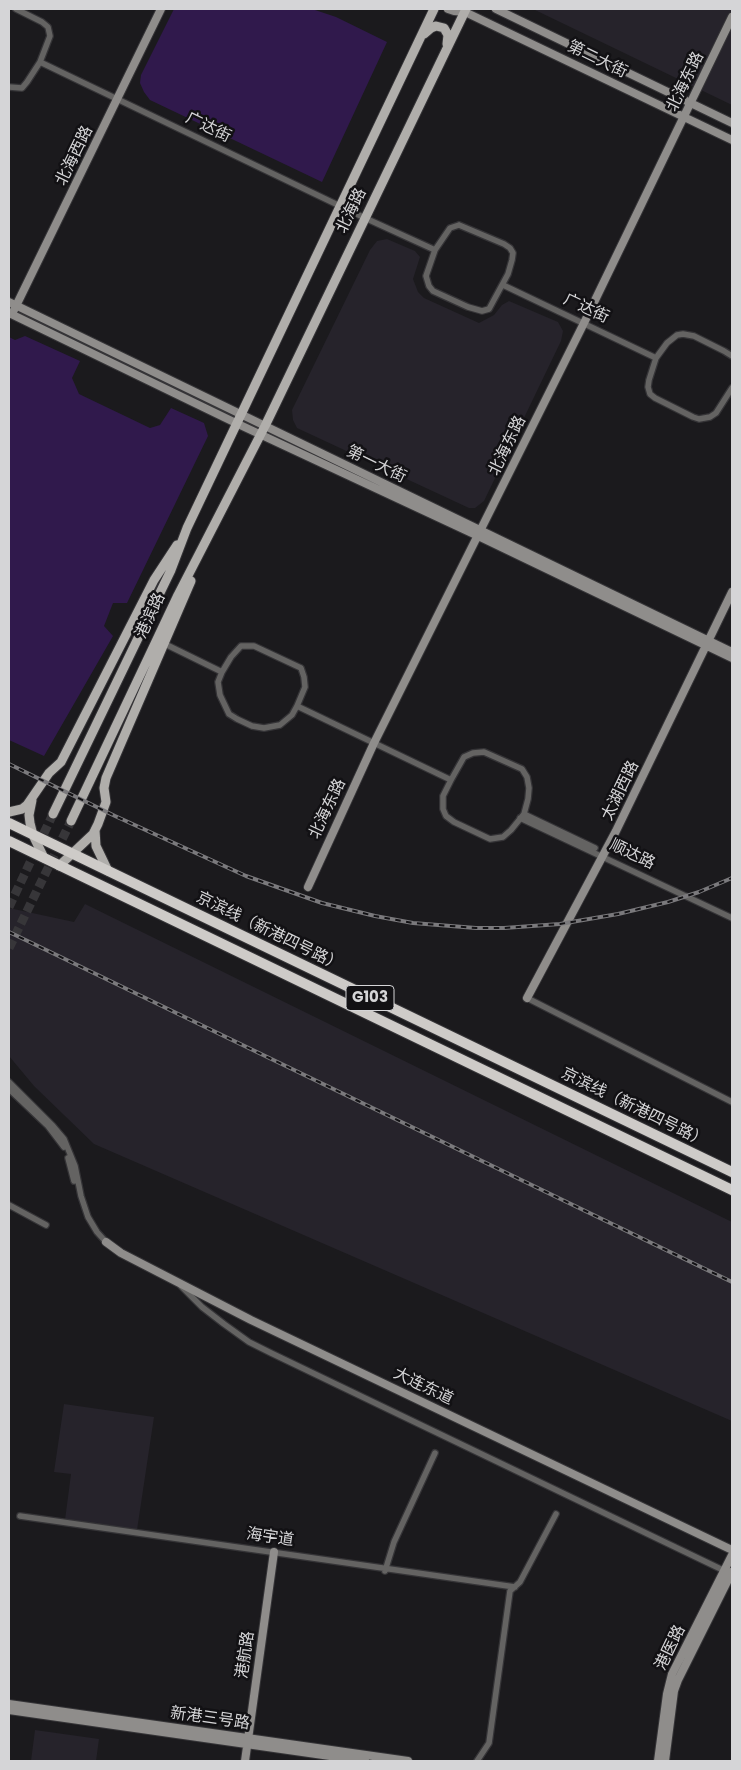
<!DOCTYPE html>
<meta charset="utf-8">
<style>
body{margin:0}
#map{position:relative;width:741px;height:1770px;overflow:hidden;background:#1b1a1d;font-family:Poppins,sans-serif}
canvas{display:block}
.frame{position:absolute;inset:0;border:10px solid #d5d5d7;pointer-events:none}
</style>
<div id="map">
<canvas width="741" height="1770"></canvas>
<div class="frame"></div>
</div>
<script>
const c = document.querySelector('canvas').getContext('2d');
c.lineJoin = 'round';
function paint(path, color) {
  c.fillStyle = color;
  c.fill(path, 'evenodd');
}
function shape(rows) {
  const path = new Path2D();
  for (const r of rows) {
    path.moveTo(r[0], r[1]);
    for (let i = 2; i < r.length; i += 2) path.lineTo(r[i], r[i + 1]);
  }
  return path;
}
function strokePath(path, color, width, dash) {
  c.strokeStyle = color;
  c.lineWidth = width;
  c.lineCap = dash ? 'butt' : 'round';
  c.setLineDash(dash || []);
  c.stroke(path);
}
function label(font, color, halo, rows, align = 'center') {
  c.font = font + ' Poppins,"Noto Sans SC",sans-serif';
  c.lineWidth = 5;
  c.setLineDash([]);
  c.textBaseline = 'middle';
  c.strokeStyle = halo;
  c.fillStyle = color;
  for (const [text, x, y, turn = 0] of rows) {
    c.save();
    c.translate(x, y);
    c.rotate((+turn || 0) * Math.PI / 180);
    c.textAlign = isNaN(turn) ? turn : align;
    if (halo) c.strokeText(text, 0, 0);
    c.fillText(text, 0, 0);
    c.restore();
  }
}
const built = shape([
 [533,9,732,9,732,105],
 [387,239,415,251,420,257,413,279,418,292,424,298,479,323,494,315,502,305,509,301,558,322,563,331,561,341,484,501,475,508,469,508,297,428,293,420,292,410,370,250,377,241],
 [85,904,732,1222,732,1421,94,1144,34,1086,9,1056,9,908,74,922],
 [64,1404,154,1417,137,1530,65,1520,71,1474,54,1472],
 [35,1730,99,1739,96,1761,31,1761]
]);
const green = shape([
 [174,9,312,9,336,17,387,42,322,182,150,100,144,92,140,83,141,75],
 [25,336,80,361,72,378,79,394,150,428,160,425,171,408,204,423,208,436,127,603,113,603,104,626,113,636,44,756,9,740,9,337,15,340]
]);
const primaryTunnel = shape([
 [9,907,53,814],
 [9,948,71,821]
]);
const street = shape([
 [40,62,365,218,435,250],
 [9,87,22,88,27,82,40,62,50,36,48,27,42,22,16,9],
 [459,225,504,244,510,248,513,253,512,260,508,274,489,309,482,311,468,307,433,291,429,286,426,276,435,250,450,228,459,225],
 [503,285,656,358],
 [732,356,724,351,694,336,683,334,677,335,667,343,656,358,649,380,648,387,650,394,655,398,693,417,699,419,710,417,716,413,732,388],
 [165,644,222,672,231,657,241,646,254,646,301,668,304,677,305,687,297,706,451,780,464,757,473,753,484,752,522,769,527,777,529,788,528,799,524,814,511,830,503,837,490,839,454,822,446,816,443,809,443,796,451,780],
 [222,672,218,682,220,695,229,714,237,719,252,726,264,728,280,725,292,715,297,706],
 [524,814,595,848],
 [520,818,732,918],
 [527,998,732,1102],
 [9,1082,53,1126,64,1139,75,1166,81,1196,88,1217,97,1232,106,1242],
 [9,1089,48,1126,64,1147],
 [68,1158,74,1181],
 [9,1205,46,1225],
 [181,1286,202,1307,224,1324,249,1342,271,1353,727,1572],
 [20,1516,515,1587],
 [385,1571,394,1542,435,1453],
 [477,1761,489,1743,510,1591,520,1582,556,1514]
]);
const secondary = shape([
 [448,9,454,11,465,12,732,140],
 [496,9,732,123],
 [9,302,732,652],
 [14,310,161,9],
 [9,313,238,424,478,536,732,658],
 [308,887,374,743,584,323,732,17],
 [527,998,616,831,732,592],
 [106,1242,121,1253,251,1320,732,1550],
 [9,1704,408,1761],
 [9,1710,365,1761],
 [245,1761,274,1552],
 [658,1761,667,1694,672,1674,732,1555],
 [665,1761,674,1691,678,1680,732,1572]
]);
const primary = shape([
 [424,34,431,28,436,26,444,28,448,35,447,44],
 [32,800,29,815,30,823,33,835,44,858],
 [9,812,22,809,27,805,49,773,61,762,154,580,177,545],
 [53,814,171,570,187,528,434,9],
 [71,821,178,595,265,426,466,9],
 [95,830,96,846,108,871],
 [59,866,93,834,98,824,106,802,104,788,106,778,191,581]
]);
const highway = shape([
 [9,823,732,1172],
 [9,841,732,1190]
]);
const rail = shape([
 [9,764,115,816,246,876,322,903,375,916,413,923,476,928,504,928,560,924,618,914,668,902,699,892,732,878],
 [9,932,732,1282]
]);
const shields = [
 [370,998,48]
];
const shieldNames = [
 ["G103",370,998]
];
const streetNames = [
 ["第二大街",597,60,26],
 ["北海东路",686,82,-64],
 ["广达街",208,128,26],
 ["北海西路",75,156,-64],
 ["北海路",352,211,-64],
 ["广达街",586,309,25],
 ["北海东路",508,446,-64],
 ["第一大街",376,465,26],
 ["港滨路",151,616,-65],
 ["太湖西路",621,791,-64],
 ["北海东路",328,809,-65],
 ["顺达路",632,855,26],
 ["京滨线（新港四号路）",269,932,26],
 ["京滨线（新港四号路）",634,1108,26],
 ["大连东道",423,1387,26],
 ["海宇道",270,1538,8],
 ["港医路",671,1648,-64],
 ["港航路",246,1655,-82],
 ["新港三号路",210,1719,8]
];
paint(built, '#26232b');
paint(green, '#30194c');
strokePath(primaryTunnel, '#373639', 9, [9, 4.5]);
strokePath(street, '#353437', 8);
strokePath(secondary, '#353437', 10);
strokePath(primary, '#353437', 11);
strokePath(highway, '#353437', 12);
strokePath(street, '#646362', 5.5);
strokePath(secondary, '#8f8d8b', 8);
strokePath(primary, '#b0aeab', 9);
strokePath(highway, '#cecbc8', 10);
strokePath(rail, '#7a797c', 4);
strokePath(rail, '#121114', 2, [5.5]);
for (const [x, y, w] of shields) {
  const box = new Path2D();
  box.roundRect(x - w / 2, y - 12.5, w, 25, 4);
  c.fillStyle = '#121114';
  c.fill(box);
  strokePath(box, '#d5d5d7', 1);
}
label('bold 15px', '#d5d5d7', null, shieldNames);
label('16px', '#d5d5d7', '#121114', streetNames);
</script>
